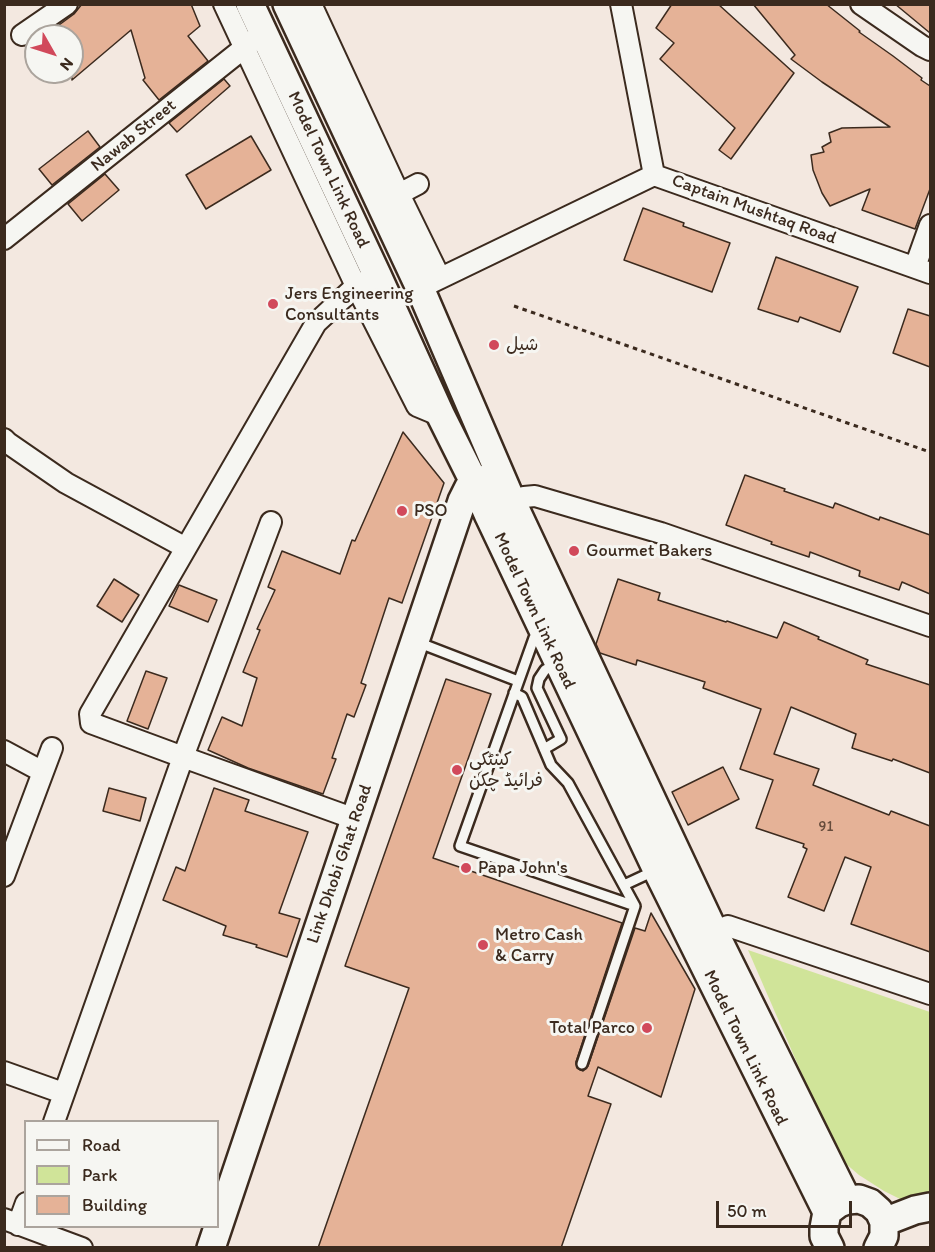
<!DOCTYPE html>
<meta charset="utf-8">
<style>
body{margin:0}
#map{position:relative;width:935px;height:1252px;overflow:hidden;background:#f3e8e0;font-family:Itim,sans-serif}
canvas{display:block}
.frame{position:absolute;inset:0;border:6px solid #3b2a1e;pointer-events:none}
.legend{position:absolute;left:24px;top:1120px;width:195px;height:108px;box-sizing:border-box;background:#f6f6f2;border:2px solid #aba49d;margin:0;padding:8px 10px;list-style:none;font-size:18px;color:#3b2a1e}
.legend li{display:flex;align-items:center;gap:12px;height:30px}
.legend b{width:30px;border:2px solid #aba49d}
.north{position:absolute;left:24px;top:24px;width:60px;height:60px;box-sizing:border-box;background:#f6f6f2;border:2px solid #aba49d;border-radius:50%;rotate:129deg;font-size:16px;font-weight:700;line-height:24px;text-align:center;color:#3b2a1e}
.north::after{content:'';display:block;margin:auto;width:21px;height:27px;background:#d1495b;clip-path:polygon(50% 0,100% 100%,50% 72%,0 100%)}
.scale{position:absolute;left:716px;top:1201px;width:136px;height:27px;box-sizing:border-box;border:3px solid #3b2a1e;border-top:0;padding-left:8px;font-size:18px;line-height:21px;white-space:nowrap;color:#3b2a1e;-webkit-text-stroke:4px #f6f6f2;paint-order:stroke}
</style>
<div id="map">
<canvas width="935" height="1252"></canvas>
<div class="frame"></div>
<ul class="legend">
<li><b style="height:8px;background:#f6f6f2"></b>Road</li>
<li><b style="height:16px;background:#d0e499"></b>Park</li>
<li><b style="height:16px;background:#e5b297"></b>Building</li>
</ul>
<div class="north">N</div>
<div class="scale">50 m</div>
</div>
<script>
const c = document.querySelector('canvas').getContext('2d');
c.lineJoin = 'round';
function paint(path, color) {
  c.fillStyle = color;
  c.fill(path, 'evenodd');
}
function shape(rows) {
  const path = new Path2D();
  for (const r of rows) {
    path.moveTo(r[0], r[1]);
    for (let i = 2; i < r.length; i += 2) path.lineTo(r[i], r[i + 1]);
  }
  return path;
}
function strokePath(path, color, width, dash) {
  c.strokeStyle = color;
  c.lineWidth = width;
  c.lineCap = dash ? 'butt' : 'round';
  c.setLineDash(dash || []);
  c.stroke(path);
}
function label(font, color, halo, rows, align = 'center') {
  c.font = font + ' Itim,"Playpen Sans Arabic",sans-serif';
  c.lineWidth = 6;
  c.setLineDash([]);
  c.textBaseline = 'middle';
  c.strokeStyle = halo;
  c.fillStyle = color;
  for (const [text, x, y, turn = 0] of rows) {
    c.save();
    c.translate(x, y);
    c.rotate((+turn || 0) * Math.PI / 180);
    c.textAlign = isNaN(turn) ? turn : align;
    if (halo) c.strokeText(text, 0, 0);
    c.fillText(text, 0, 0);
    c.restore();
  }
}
const green = shape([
 [748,950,930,1012,930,1201,908,1203,884,1191,859,1175,838,1157]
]);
const building = shape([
 [82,4,191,4,200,26,188,36,208,61,159,100,143,80,145,78,131,30,72,80,72,36,44,36,74,14,82,4],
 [672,4,718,4,794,73,731,159,719,150,735,128,660,59,674,43,656,28,672,4],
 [753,4,826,4,860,31,859,32,893,56,922,78,921,80,930,86,930,189,915,229,862,210,870,189,830,206,822,193,813,170,811,155,824,152,822,147,831,142,829,133,842,128,890,127,822,82,791,59,795,55,753,4],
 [895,4,930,4,930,33,895,4],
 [224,79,230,86,177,132,169,123,224,79],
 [88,131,100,147,52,185,39,169,88,131],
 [251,136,271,170,206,209,186,175,251,136],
 [105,174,119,190,82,221,68,204,105,174],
 [643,208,684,223,683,226,730,243,712,292,624,260,643,208],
 [776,257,858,287,840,332,800,317,798,322,758,309,776,257],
 [908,309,930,316,930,367,893,353,908,309],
 [403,432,444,483,402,603,389,598,361,683,366,685,354,717,347,714,332,758,336,759,323,794,248,768,208,750,222,717,242,726,257,678,243,672,260,630,257,629,275,590,268,587,282,551,340,574,352,540,355,541,403,432],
 [745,475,785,489,784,491,833,508,835,503,879,520,880,517,930,535,930,594,902,582,899,590,859,576,860,571,810,552,809,557,771,544,772,542,726,525,745,475],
 [114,579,139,595,122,622,97,606,114,579],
 [618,579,660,593,658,600,726,622,727,621,777,638,784,622,819,637,818,639,868,660,866,664,930,685,930,773,893,759,892,761,852,748,856,734,791,707,774,754,819,769,813,785,889,815,891,811,930,826,930,952,851,924,871,867,845,857,824,911,788,897,807,849,803,847,804,844,756,828,773,780,740,769,761,709,703,688,705,682,637,660,636,665,600,653,596,644,618,579],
 [179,585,217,600,208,622,169,606,179,585],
 [146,671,167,678,148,729,127,721,146,671],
 [446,679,491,694,433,858,622,923,576,1062,577,1068,583,1071,588,1066,635,928,645,931,651,913,695,989,661,1097,598,1067,588,1096,611,1104,561,1248,318,1248,409,988,345,966,446,679],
 [723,767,739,799,688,825,672,792,723,767],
 [109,788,146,798,140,821,103,811,109,788],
 [214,788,249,800,245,811,308,832,279,913,300,919,287,957,256,947,257,945,223,935,226,926,163,900,176,867,185,871,214,788]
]);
const path = shape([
 [514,306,930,452]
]);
const lane = shape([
 [542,634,534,638,460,846,635,906],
 [417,642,518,681],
 [514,693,522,697,551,765,568,783,635,906,582,1064],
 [544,749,561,739,537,688,539,679,545,670,556,664],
 [624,885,654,871]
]);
const street = shape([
 [224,4,356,286,417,406,441,416],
 [311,4,399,194,440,278],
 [621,4,654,175],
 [861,4,922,46,930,50],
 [22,35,67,4],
 [399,194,418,184],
 [4,239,254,40],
 [915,267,930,225],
 [420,288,654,175,930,273],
 [4,439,8,443,66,483,186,548],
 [501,508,512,502,524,497,535,496,661,533,930,626],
 [271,522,183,757,91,723,90,714,316,323,356,286,377,275],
 [4,751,43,772],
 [4,876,52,748],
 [714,932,728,926,930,994],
 [4,1072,63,1093],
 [54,1122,183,757,355,819],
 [4,1219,82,1248],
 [18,1225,26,1203]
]);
const secondary = shape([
 [250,4,377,275,441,416,475,484,489,516,657,870,827,1212],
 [287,4,420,288,512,502,595,679,714,932,847,1200],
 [884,1222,915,1210,930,1207],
 [211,1248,462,501,469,487,488,478],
 [830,1248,824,1236,824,1228,827,1212,839,1203,847,1200,859,1199,870,1203,879,1211,884,1222,884,1236,878,1248]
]);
const markers = [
 [273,304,6,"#d1495b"],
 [494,345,6,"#d1495b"],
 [402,511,6,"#d1495b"],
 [574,551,6,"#d1495b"],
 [457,770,6,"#d1495b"],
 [466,868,6,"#d1495b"],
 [483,945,6,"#d1495b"],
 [647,1028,6,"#d1495b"]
];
const numberNames = [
 ["91",826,827]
];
const streetNames = [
 ["Nawab Street",134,136,-39],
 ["Model Town Link Road",328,170,65],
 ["Captain Mushtaq Road",754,210,20],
 ["Model Town Link Road",534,611,65],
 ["Link Dhobi Ghat Road",340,864,-71],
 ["Model Town Link Road",745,1048,64]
];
const poiNames = [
 ["Jers Engineering",285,294],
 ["Consultants",285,315],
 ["شیل",506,345],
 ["PSO",414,511],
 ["Gourmet Bakers",586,551],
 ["کینٹکی",469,760],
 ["فرائیڈ چکن",469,781],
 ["Papa John's",478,868],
 ["Metro Cash",495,935],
 ["& Carry",495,956],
 ["Total Parco",635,1028,"right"]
];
paint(green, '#d0e499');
paint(building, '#e5b297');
strokePath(building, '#3b2a1e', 1.5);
strokePath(lane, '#3b2a1e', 14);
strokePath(street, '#3b2a1e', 24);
strokePath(secondary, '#3b2a1e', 32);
strokePath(path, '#3b2a1e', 3, [4.5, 4.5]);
strokePath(lane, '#f6f6f2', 9);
strokePath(street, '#f6f6f2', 20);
strokePath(secondary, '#f6f6f2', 27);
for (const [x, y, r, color] of markers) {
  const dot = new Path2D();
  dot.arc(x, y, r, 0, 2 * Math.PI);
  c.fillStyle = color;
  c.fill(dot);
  strokePath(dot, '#f6f6f2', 2);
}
label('15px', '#664c3c', null, numberNames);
label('18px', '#3b2a1e', '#f6f6f2', streetNames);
label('18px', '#3b2a1e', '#f6f6f2', poiNames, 'left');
</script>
